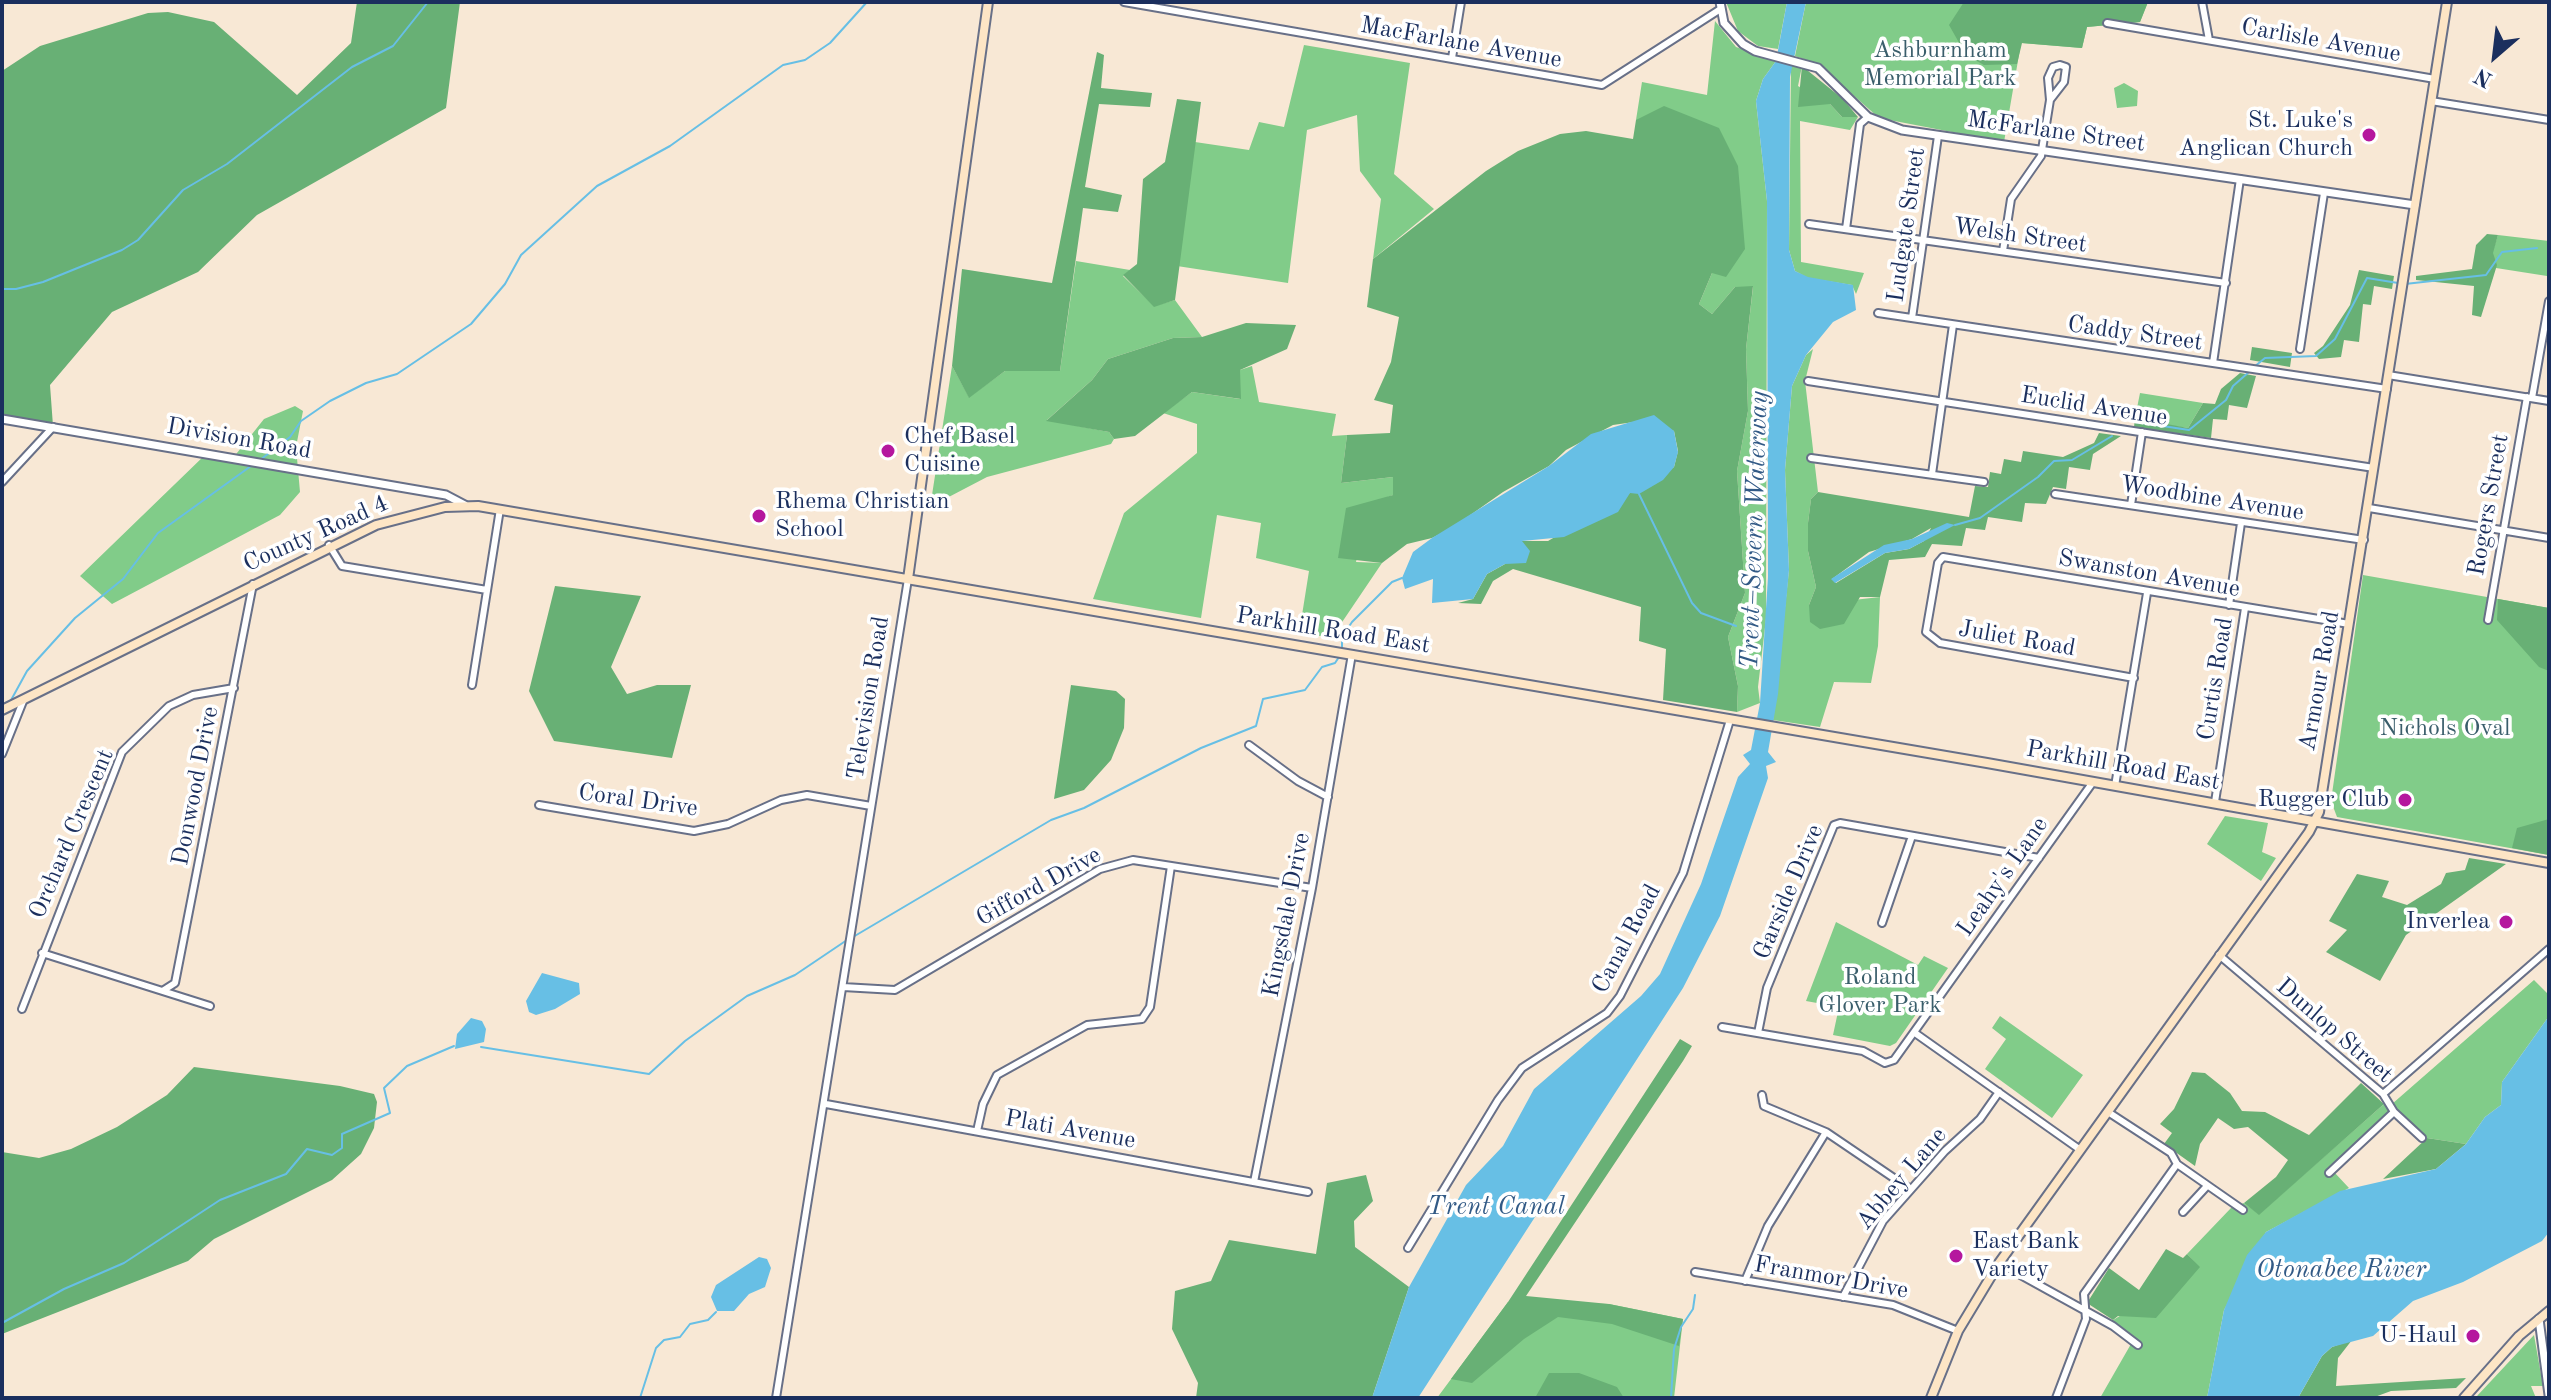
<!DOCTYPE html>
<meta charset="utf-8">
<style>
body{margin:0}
#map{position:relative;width:2551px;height:1400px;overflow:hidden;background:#f8e8d5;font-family:"Old Standard TT",serif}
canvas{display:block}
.frame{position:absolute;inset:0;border:4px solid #1b2f5e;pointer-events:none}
.north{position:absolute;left:2455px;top:16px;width:80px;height:80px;-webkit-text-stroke:6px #fff;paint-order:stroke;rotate:208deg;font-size:22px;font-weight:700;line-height:32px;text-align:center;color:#1b2f5e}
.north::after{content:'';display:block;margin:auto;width:28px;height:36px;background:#1b2f5e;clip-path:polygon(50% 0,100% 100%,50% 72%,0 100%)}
</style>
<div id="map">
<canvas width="2551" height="1400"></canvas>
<div class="frame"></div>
<div class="north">N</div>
</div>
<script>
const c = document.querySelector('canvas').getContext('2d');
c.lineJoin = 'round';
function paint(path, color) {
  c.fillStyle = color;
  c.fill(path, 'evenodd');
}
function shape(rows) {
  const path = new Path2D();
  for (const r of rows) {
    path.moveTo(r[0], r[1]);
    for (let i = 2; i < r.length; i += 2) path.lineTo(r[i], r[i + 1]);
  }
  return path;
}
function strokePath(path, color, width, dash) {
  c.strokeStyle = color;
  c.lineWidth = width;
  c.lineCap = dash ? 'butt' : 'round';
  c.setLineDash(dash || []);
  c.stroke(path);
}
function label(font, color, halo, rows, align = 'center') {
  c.font = font + ' "Old Standard TT",serif';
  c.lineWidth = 7;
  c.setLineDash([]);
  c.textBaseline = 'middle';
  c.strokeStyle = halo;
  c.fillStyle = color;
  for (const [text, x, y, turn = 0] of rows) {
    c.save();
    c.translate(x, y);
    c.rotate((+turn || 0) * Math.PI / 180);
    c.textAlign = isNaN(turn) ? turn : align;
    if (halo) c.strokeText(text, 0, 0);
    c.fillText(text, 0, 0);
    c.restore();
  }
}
const green = shape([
 [1726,2,1787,2,1778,49,1758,46,1738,31],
 [1806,2,2148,2,2140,22,2087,27,2082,48,2021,43,2004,142,1879,118,1818,64,1795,56],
 [1715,21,1736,47,1776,61,1763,79,1756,101,1767,201,1766,619,1758,687,1760,703,1737,712,1738,686,1728,637,1745,593,1737,471,1748,411,1746,349,1753,287,1735,287,1712,314,1699,304,1712,273,1636,120,1642,82,1707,95],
 [1304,45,1410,63,1394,174,1434,209,1373,259,1381,199,1360,171,1357,115,1307,130,1288,283,1177,266,1195,142,1249,150,1259,122,1284,127],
 [1791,64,1802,66,1798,86,1830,104,1842,117,1858,117,1850,130,1800,121,1801,262,1864,273,1856,294,1852,285,1808,278,1795,271,1789,250],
 [2124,83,2138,91,2137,106,2117,108,2114,88],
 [2498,235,2549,241,2547,276,2496,268,2492,253],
 [1076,261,1130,270,1123,276,1154,306,1175,300,1202,337,1173,338,1108,359,1092,380,1047,420,1109,432,1114,439,1111,444,987,477,943,500,932,495,952,366,969,397,1005,371,1060,371],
 [1813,349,1805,381,1818,492,1811,499,1808,523,1808,551,1816,587,1809,605,1880,597,1878,646,1871,683,1834,682,1820,727,1773,720,1789,570,1785,470,1792,386,1806,355],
 [1252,366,1259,402,1336,414,1332,436,1347,435,1341,483,1393,477,1393,495,1369,504,1356,562,1382,563,1332,637,1299,634,1309,571,1256,558,1261,523,1217,515,1201,618,1093,599,1124,513,1197,453,1197,424,1163,413,1192,392,1240,399,1240,370],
 [2140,393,2203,403,2188,428,2159,424,2135,418],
 [295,406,303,411,296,447,300,492,280,515,112,604,80,576,206,454,233,458,264,419],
 [2363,575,2549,608,2549,855,2337,817,2331,801],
 [2225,816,2268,823,2262,852,2276,858,2261,881,2207,844],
 [1836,922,1918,965,1924,956,1948,968,1896,1043,1890,1046,1833,1035,1839,1007,1806,1001],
 [2534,980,2549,995,2549,1016,2502,1082,2501,1105,2485,1117,2466,1144,2427,1138,2392,1104],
 [2000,1016,2083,1075,2052,1118,1985,1069,2006,1039,1992,1028],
 [2384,1104,2390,1112,2334,1172,2349,1188,2266,1232,2224,1310,2207,1398,2100,1398,2135,1337,2110,1322,2199,1267,2187,1254,2231,1208,2244,1203,2259,1214],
 [1508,1302,1609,1304,1683,1319,1674,1398,1437,1398],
 [2534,1335,2543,1386,2531,1386,2536,1398,2477,1396]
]);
const forest = shape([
 [357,2,460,2,446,108,257,215,198,272,112,312,50,385,53,426,2,418,2,71,40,46,148,13,168,12,214,22,297,95,351,43],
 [1964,2,2148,2,2140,22,2087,27,2082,48,2022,43,2017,64,1984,65,1966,55,1949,25],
 [1097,52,1104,55,1101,88,1152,93,1150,107,1099,104,1085,187,1122,195,1118,212,1083,208,1060,371,1005,371,969,398,952,366,962,269,1052,283],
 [1802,66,1843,99,1858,117,1842,117,1830,104,1798,107],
 [1177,99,1201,102,1175,300,1154,307,1123,275,1137,264,1143,179,1165,162],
 [1664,106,1719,128,1738,166,1745,249,1726,277,1712,273,1699,304,1712,314,1735,287,1753,286,1746,349,1748,411,1737,471,1745,593,1728,637,1738,686,1737,712,1663,700,1666,649,1639,641,1641,607,1513,569,1493,581,1481,604,1458,603,1473,599,1487,574,1505,564,1524,545,1521,541,1548,541,1674,467,1678,451,1674,431,1641,421,1613,425,1566,450,1549,466,1503,492,1452,528,1432,538,1407,544,1382,563,1338,558,1346,508,1393,495,1393,477,1341,483,1347,435,1390,433,1393,405,1374,400,1391,362,1399,317,1367,307,1373,259,1486,171,1518,151,1560,134,1586,131,1633,139,1636,120],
 [2487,234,2498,235,2493,253,2497,265,2481,317,2472,315,2474,286,2416,280,2416,276,2472,269,2476,245],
 [2359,270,2394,276,2392,289,2374,286,2371,305,2363,304,2359,342,2344,340,2341,357,2319,359,2314,353,2323,346,2350,305],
 [1246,323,1296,325,1287,349,1240,370,1241,399,1192,392,1135,436,1114,439,1109,432,1046,421,1092,380,1108,359,1173,338,1202,337],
 [2252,347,2292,353,2290,367,2250,360],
 [2240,373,2256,376,2247,408,2229,405,2227,420,2213,419,2211,438,2134,427,2135,418,2188,428,2203,403,2215,404,2221,389],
 [2099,433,2121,436,2093,454,2090,470,2069,467,2066,489,2053,487,2046,504,2025,503,2022,522,1988,517,1985,530,1966,528,1962,546,1932,544,1925,557,1889,560,1880,597,1860,597,1844,624,1820,629,1810,622,1809,605,1816,587,1808,551,1808,523,1811,499,1818,492,1969,517,1975,486,1988,487,1990,472,2001,474,2004,459,2021,462,2023,451,2063,457,2094,443],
 [1931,528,1924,541,1909,549,1885,553,1836,583,1832,579,1869,552,1912,539],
 [555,586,641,596,611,667,627,694,657,685,691,685,672,758,554,741,529,691],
 [2498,599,2549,608,2549,671,2539,667,2497,620],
 [1071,685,1116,691,1125,699,1124,728,1111,760,1084,790,1054,799],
 [2549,819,2549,855,2512,848,2517,828],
 [2469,858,2506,864,2406,935,2380,981,2326,952,2347,930,2329,921,2357,874,2389,881,2382,897,2407,905,2441,884,2446,873,2465,870],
 [1680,1039,1692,1046,1683,1061,1526,1296,1609,1304,1683,1319,1679,1346,1612,1324,1558,1317,1524,1339,1472,1383,1451,1379,1508,1302],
 [194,1067,340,1086,374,1094,377,1102,374,1128,361,1154,332,1180,214,1239,188,1261,2,1334,2,1152,39,1158,71,1149,117,1127,167,1095],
 [2192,1072,2205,1073,2230,1093,2242,1111,2265,1112,2309,1135,2361,1083,2384,1104,2259,1215,2244,1203,2276,1177,2288,1160,2248,1127,2234,1129,2218,1118,2200,1144,2195,1166,2164,1144,2172,1133,2160,1124,2174,1109],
 [2427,1138,2466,1144,2436,1169,2383,1179],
 [1366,1175,1373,1201,1354,1221,1355,1247,1409,1287,1372,1398,1196,1398,1198,1383,1172,1329,1175,1291,1211,1281,1229,1240,1316,1254,1327,1183],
 [2166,1249,2183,1258,2187,1254,2200,1267,2156,1318,2118,1316,2113,1320,2087,1303,2109,1268,2139,1290],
 [2352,1340,2338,1358,2336,1386,2466,1378,2456,1388,2391,1391,2372,1398,2298,1398,2322,1356,2332,1347],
 [1549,1373,1579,1373,1617,1387,1624,1398,1535,1398]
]);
const water = shape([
 [1787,2,1806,2,1790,77,1789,250,1795,271,1808,277,1853,285,1856,310,1833,322,1806,355,1792,386,1785,470,1789,570,1778,694,1768,752,1776,762,1766,766,1768,778,1720,916,1683,988,1418,1398,1372,1398,1409,1287,1466,1185,1503,1146,1534,1089,1641,996,1660,974,1701,884,1738,777,1750,764,1743,755,1751,750,1760,703,1768,577,1767,201,1756,101,1763,79,1776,61],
 [1654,415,1674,431,1678,452,1674,467,1663,480,1639,494,1630,493,1618,512,1564,537,1522,541,1530,551,1526,563,1505,564,1487,574,1473,599,1432,603,1433,579,1405,589,1402,578,1413,552,1432,538,1549,466,1591,434],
 [1947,523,1955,525,1909,549,1885,553,1835,583,1831,579,1884,545,1912,539],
 [542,973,579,983,580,994,555,1009,536,1015,529,1012,526,1001],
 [2549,1016,2549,1232,2542,1241,2463,1282,2413,1301,2373,1336,2332,1347,2322,1356,2298,1398,2207,1398,2224,1310,2247,1255,2266,1232,2340,1191,2436,1169,2466,1144,2485,1117,2501,1105,2502,1082],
 [471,1018,482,1021,486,1029,484,1042,455,1049,457,1034],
 [759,1257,767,1259,771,1268,765,1287,749,1294,734,1311,717,1311,711,1297,716,1285]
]);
const stream = shape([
 [2405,284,2486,275,2502,252,2537,248],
 [2,289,16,289,43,282,122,250,138,240,183,190,227,164,352,67,393,46,428,2],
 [2254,367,2265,358,2316,356,2335,339,2367,278,2398,283],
 [2136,422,2189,430,2226,400,2233,386,2249,372],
 [260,460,290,437,301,421,330,401,366,383,397,374,471,324,505,284,521,255,597,186,670,146,783,65,805,60,830,43,867,2],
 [1639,494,1692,603,1701,613,1736,626],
 [1955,525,1980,518,2038,477,2054,461,2072,460,2112,436],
 [1342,651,1342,637,1352,622,1392,582,1402,578],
 [10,702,27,671,75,618,123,579,158,533,251,466],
 [853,937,1051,820,1084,808,1201,748,1256,726,1263,699,1305,690,1322,667,1335,663,1339,657],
 [481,1047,649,1074,685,1041,747,996,795,975,847,940],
 [2,1323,64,1289,124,1263,220,1200,286,1174,307,1149,332,1155,342,1148,342,1134,390,1113,384,1088,407,1066,454,1046],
 [640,1398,656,1348,664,1340,680,1337,690,1324,708,1320,716,1312],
 [1671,1398,1674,1349,1681,1327,1693,1309,1695,1295]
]);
const minor = shape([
 [1124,2,1602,85,1719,10],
 [2202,2,2209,40],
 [2107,23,2435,79],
 [1452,58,1461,2],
 [2431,101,2549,120],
 [1809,224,2226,283],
 [1846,229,1860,124,1868,117],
 [2003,251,2011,199,2041,156,2050,100,2048,78,2053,67,2060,65,2066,67,2064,82,2050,100],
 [1878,313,2387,389],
 [1912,318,1938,136],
 [2300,349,2324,193],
 [2213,363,2240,179],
 [2388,375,2549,401],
 [1808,381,2374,468],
 [2532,398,2549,301],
 [1811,458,1984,482],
 [1932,474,1953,325],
 [2,482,53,427],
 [2055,494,2364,540],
 [2131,505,2142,432],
 [2369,508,2549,538],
 [329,545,342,566,487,590],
 [2229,605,2241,523],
 [2488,620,2527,397],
 [2134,678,1940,643,1926,632,1938,563,1943,557,2349,624],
 [472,685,500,509],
 [1249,745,1298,781,1328,797],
 [2,754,24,699],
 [2115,786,2147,593],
 [2215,802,2245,608],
 [539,805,694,831,728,824,781,800,807,795,871,806],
 [1882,923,1912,836],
 [42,953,210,1006],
 [2219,955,2383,1094,2394,1112,2422,1138],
 [843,987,895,990,1100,869,1133,860,1312,888],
 [164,990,175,983,253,584],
 [22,1009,122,752,169,706,193,695,234,688],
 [1722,1027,1863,1051,1885,1063,1894,1060,2093,782],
 [1758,1033,1767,988,1834,825,1840,823,2039,858],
 [1915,1033,2079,1149],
 [2383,1094,2549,949],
 [1762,1095,1764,1106,1826,1132,1910,1189],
 [826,1104,1308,1192],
 [2108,1112,2171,1153,2177,1164,2243,1210],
 [977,1131,983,1104,997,1075,1087,1025,1142,1019,1150,1007,1171,866],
 [2329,1173,2394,1112],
 [1254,1182,1312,888,1352,654],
 [2183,1212,2207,1186],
 [1408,1248,1498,1100,1522,1068,1607,1013,1620,996,1683,873,1730,720],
 [1999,1263,2113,1326,2138,1345],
 [1695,1272,1893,1305,1958,1331],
 [1745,1281,1768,1226,1826,1132],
 [1843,1297,1883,1221,1945,1151,1980,1119,1999,1092],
 [776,1398,908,579],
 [2056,1398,2086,1319,2084,1294,2177,1164]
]);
const tertiary = shape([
 [1720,2,1724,23,1743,44,1755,51,1818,68,1868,117,1902,130,2415,205],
 [2,419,446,495,465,505],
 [2539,1319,2549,1395]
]);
const secondary = shape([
 [908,579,988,2],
 [2,710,376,525,445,507,478,506,1987,763,2549,863],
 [1931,1398,1958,1331,1999,1263,2309,832,2319,812,2447,2],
 [2464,1398,2519,1336,2549,1311]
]);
const markers = [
 [2369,135,8,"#b5179e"],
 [888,451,8,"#b5179e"],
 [759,516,8,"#b5179e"],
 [2405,800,8,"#b5179e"],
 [2506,922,8,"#b5179e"],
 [1956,1256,8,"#b5179e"],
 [2473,1336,8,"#b5179e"]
];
const streetNames = [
 ["Carlisle Avenue",2321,41,10],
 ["MacFarlane Avenue",1461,43,10],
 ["McFarlane Street",2056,132,8],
 ["Ludgate Street",1907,225,-82],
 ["Welsh Street",2020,236,8],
 ["Caddy Street",2135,334,8],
 ["Euclid Avenue",2094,407,9],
 ["Division Road",239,439,10],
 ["Woodbine Avenue",2212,499,9],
 ["Rogers Street",2489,505,-80],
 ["County Road 4",316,534,-24],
 ["Swanston Avenue",2149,574,10],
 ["Parkhill Road East",1333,631,9],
 ["Juliet Road",2017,639,10],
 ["Curtis Road",2216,679,-81],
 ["Armour Road",2320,681,-80],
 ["Television Road",869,698,-81],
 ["Parkhill Road East",2123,766,10],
 ["Donwood Drive",196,786,-79],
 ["Coral Drive",638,801,8],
 ["Orchard Crescent",72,834,-67],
 ["Leahy's Lane",2003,877,-55],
 ["Gifford Drive",1039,887,-29],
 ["Garside Drive",1789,892,-67],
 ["Kingsdale Drive",1287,915,-79],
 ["Canal Road",1627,939,-62],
 ["Dunlop Street",2334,1031,41],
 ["Plati Avenue",1070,1130,10],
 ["Abbey Lane",1902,1179,-50],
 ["Franmor Drive",1831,1278,10]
];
const parkNames = [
 ["Ashburnham",1940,51],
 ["Memorial Park",1940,79],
 ["Nichols Oval",2445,729],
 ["Roland",1880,978],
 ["Glover Park",1880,1006]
];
const poiNames = [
 ["St. Luke's",2353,121],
 ["Anglican Church",2353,149],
 ["Chef Basel",904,437,"left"],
 ["Cuisine",904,465,"left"],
 ["Rhema Christian",775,502,"left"],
 ["School",775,530,"left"],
 ["Rugger Club",2389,800],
 ["Inverlea",2490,922],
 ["East Bank",1972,1242,"left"],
 ["Variety",1972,1270,"left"],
 ["U-Haul",2457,1336]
];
const waterNames = [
 ["Trent–Severn Waterway",1755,530,-88],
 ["Trent Canal",1496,1207],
 ["Otonabee River",2341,1270]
];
paint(green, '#81cc89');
paint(forest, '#68b075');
paint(water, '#67bfe5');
strokePath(stream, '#67bfe5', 2);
strokePath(minor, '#687088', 10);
strokePath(tertiary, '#687088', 11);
strokePath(secondary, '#687088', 12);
strokePath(minor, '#fff', 6);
strokePath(tertiary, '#fff', 7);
strokePath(secondary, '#fde5c5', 8);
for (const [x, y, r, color] of markers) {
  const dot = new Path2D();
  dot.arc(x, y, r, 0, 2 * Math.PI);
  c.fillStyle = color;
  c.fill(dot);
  strokePath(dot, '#fff', 3);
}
label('24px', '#1b2f5e', '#fff', streetNames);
label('24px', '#3a5e6b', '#fff', parkNames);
label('24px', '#1b2f5e', '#fff', poiNames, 'right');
label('italic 26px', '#325a86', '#fff', waterNames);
</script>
